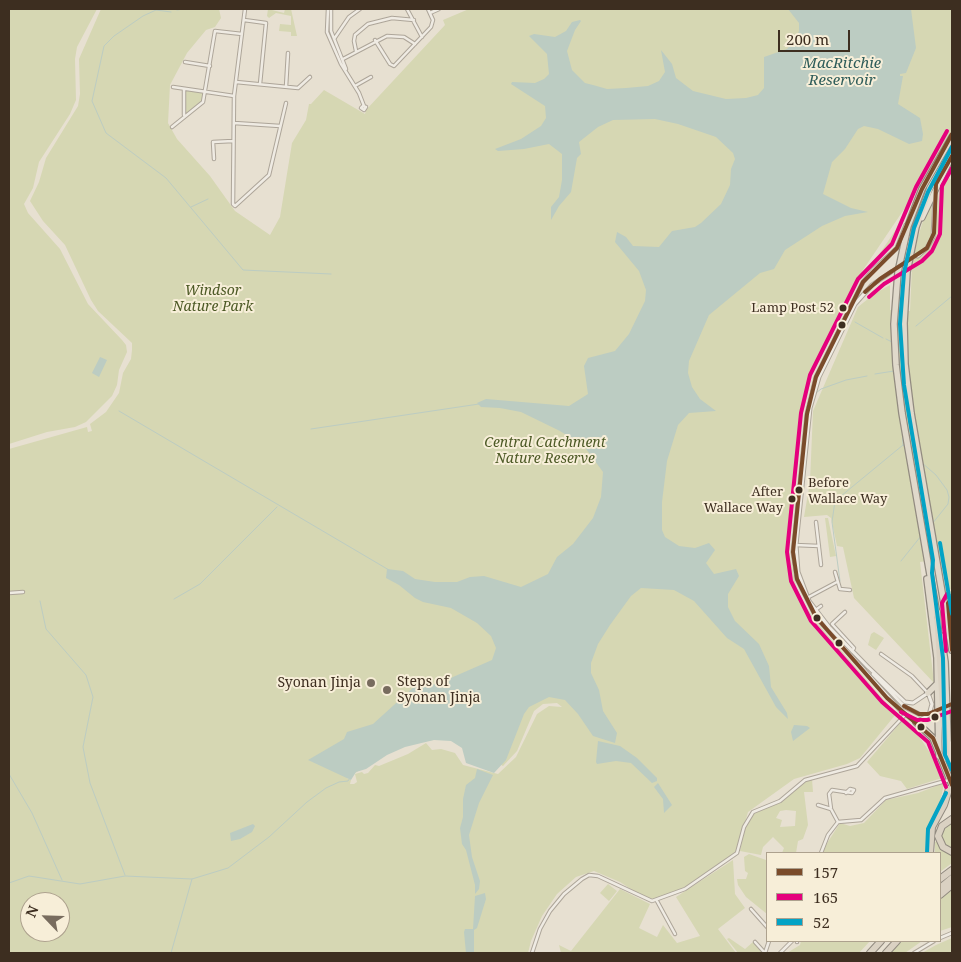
<!DOCTYPE html>
<style>
body{margin:0}
#map{position:relative;width:961px;height:962px;overflow:hidden;background:#e7e0d1;font-family:"Noto Serif",serif}
canvas{display:block}
.frame{position:absolute;inset:0;border:10px solid #3d2e20;pointer-events:none}
.legend{position:absolute;left:766px;top:852px;width:175px;height:90px;box-sizing:border-box;background:#f7eed8;border:1px solid #ada18e;margin:0;padding:6px 9px;list-style:none;font-size:15px;color:#3d2e20}
.legend li{display:flex;align-items:center;gap:10px;height:25px}
.legend b{width:25px;border:1px solid #ada18e}
.north{position:absolute;left:20px;top:892px;width:50px;height:50px;box-sizing:border-box;background:#f7eed8;border:1px solid #ada18e;border-radius:50%;rotate:294deg;font-size:14px;font-weight:700;line-height:20px;text-align:center;color:#3d2e20}
.north::after{content:'';display:block;margin:auto;width:18px;height:22px;background:#786c5e;clip-path:polygon(50% 0,100% 100%,50% 72%,0 100%)}
.scale{position:absolute;left:778px;top:30px;width:72px;height:22px;box-sizing:border-box;border:2px solid #3d2e20;border-top:0;padding-left:6px;font-size:15px;line-height:18px;white-space:nowrap;color:#3d2e20;-webkit-text-stroke:4px #f7eed8;paint-order:stroke}
</style>
<div id="map">
<canvas width="961" height="962"></canvas>
<div class="frame"></div>
<ul class="legend">
<li><b style="height:6px;background:#7a4b2a"></b>157</li>
<li><b style="height:6px;background:#e5007d"></b>165</li>
<li><b style="height:6px;background:#03a3c5"></b>52</li>
</ul>
<div class="north">N</div>
<div class="scale">200 m</div>
</div>
<script>
const c = document.querySelector('canvas').getContext('2d');
c.lineJoin = 'round';
function paint(path, color) {
  c.fillStyle = color;
  c.fill(path, 'evenodd');
}
function shape(rows) {
  const path = new Path2D();
  for (const r of rows) {
    path.moveTo(r[0], r[1]);
    for (let i = 2; i < r.length; i += 2) path.lineTo(r[i], r[i + 1]);
  }
  return path;
}
function strokePath(path, color, width, dash) {
  c.strokeStyle = color;
  c.lineWidth = width;
  c.lineCap = dash ? 'butt' : 'round';
  c.setLineDash(dash || []);
  c.stroke(path);
}
function label(font, color, halo, rows, align = 'center') {
  c.font = font + ' "Noto Serif",serif';
  c.lineWidth = 4;
  c.setLineDash([]);
  c.textBaseline = 'middle';
  c.strokeStyle = halo;
  c.fillStyle = color;
  for (const [text, x, y, turn = 0] of rows) {
    c.save();
    c.translate(x, y);
    c.rotate((+turn || 0) * Math.PI / 180);
    c.textAlign = isNaN(turn) ? turn : align;
    if (halo) c.strokeText(text, 0, 0);
    c.fillText(text, 0, 0);
    c.restore();
  }
}
const green = shape([
 [9,9,97,9,77,47,75,59,76,100,70,114,39,162,33,188,24,204,28,213,60,249,88,304,122,340,126,345,127,352,119,370,117,385,112,396,86,422,75,427,47,432,9,444],
 [101,9,219,9,221,18,215,27,206,30,187,53,170,85,168,123,177,139,210,176,235,211,270,235,280,217,292,143,306,120,309,104,311,104,324,90,365,114,366,110,445,25,443,20,469,9,952,9,952,130,915,193,863,270,841,310,813,371,802,417,789,551,796,586,804,604,818,624,896,714,860,758,847,764,794,779,748,812,736,854,703,877,660,900,643,897,620,882,594,871,576,877,557,894,542,916,531,941,528,953,9,953,9,449,87,427,88,432,92,431,90,424,106,412,119,393,123,373,131,359,132,350,132,343,98,311,91,300,65,245,43,221,30,201,39,182,46,158,78,106,80,94,79,59],
 [557,703,562,707,549,706,537,714,516,757,498,774,463,765,455,753,441,749,432,750,426,743,408,754,379,766,375,765,368,773,364,774,362,772,355,774,357,782,354,784,350,784,351,780,347,778,401,745,446,738,465,745,503,766,517,751,534,711,543,704],
 [30,902,60,902,60,932,30,932],
 [268,9,284,13,285,9,291,9,297,36,291,36,291,32,279,31,280,24,291,25,291,16,276,13,269,18,267,16],
 [184,89,206,93,203,102,184,115],
 [945,173,952,181,952,590,947,588,952,592,952,597,949,598,940,559,920,562,934,683,854,598,843,547,837,546,831,518,827,515,804,517,810,482,813,411,858,307,874,294,890,285,890,310,910,311,912,267,918,237,926,211,932,200,931,235,925,247,917,255,919,257,928,249,934,236,940,184],
 [899,225,893,246,876,259],
 [825,518,828,518,836,556,830,557],
 [874,632,884,638,876,650,868,645,871,634],
 [902,721,920,738,937,763,942,778,907,789,901,781,880,776,867,762],
 [812,779,813,792,804,792,808,825,803,839,798,841,796,853,782,853,784,848,773,837,763,847,761,855,740,851,745,827,754,813,780,802,805,781],
 [786,810,796,811,795,826,780,827,782,820,776,818,780,811],
 [944,783,940,803,929,831,928,853,824,853,824,848,840,823,850,826,864,823,886,800,918,793],
 [952,822,952,850,944,845,941,837,944,826],
 [937,841,952,854,952,863,940,872,940,853,935,853,935,842],
 [749,854,766,860,767,914,746,897,738,885,737,879,746,879,748,873,745,871,744,857],
 [733,860,735,894,745,908,718,929,736,953,561,953,559,945,571,951,620,889,650,904,639,928,657,937,663,925,677,943,700,936,676,897],
 [608,884,617,891,609,901,600,893],
 [952,889,952,927,940,931,940,899],
 [729,938,745,949,753,942,764,953,738,953,727,939],
 [952,938,952,953,922,953,936,945],
 [801,941,870,941,859,953,787,953,800,945],
 [902,941,922,941,905,953,890,953]
]);
const water = shape([
 [788,9,911,9,916,48,906,73,900,74,900,76,903,76,898,104,920,118,923,134,922,141,909,144,878,129,864,126,858,129,845,149,832,162,823,194,851,208,868,212,845,216,822,226,785,250,774,269,760,273,709,315,689,361,688,373,692,387,700,399,716,411,689,413,678,425,667,461,662,502,662,530,665,537,679,546,695,548,709,543,715,550,706,563,714,574,736,569,739,576,728,594,728,607,735,621,759,644,769,666,771,687,787,713,788,719,776,707,744,649,727,638,694,601,674,590,641,588,631,596,610,625,598,644,591,663,591,673,599,690,603,711,617,733,615,743,593,736,578,714,565,700,549,697,529,707,524,714,506,760,494,773,466,763,462,748,451,741,434,740,405,747,387,755,366,769,356,772,351,780,308,760,344,739,347,732,373,724,416,685,437,684,492,660,496,648,491,636,477,623,451,608,423,602,415,598,399,585,386,578,387,569,403,571,415,579,435,582,457,582,470,577,484,576,521,587,548,574,557,557,573,544,593,518,601,497,603,472,584,446,560,431,521,412,500,408,481,407,477,403,486,399,569,406,588,394,584,366,588,358,615,351,629,334,645,301,646,290,639,271,615,242,617,232,626,237,633,246,659,247,672,231,695,227,701,223,721,204,730,185,731,169,735,159,733,153,716,137,678,124,655,119,613,120,598,127,579,142,581,154,577,158,571,192,559,206,551,220,551,207,559,197,562,180,562,154,549,144,524,149,498,151,495,149,521,139,541,126,546,118,545,106,511,84,512,82,535,83,544,79,549,74,547,54,529,36,534,34,555,37,566,31,572,22,580,20,581,21,575,30,567,51,572,70,585,83,593,85,607,89,626,88,648,86,659,81,665,72,661,50,672,64,676,78,693,91,726,99,746,98,758,95,764,88,764,57,787,49,795,40,799,31,799,23],
 [100,357,107,360,99,377,92,373],
 [794,725,807,726,810,728,793,741,791,732],
 [598,741,620,746,637,758,657,778,657,781,652,783,631,763,616,761,597,764,596,762],
 [477,769,493,775,479,803,469,835,472,857,480,881,479,889,475,894,475,885,466,850,462,844,460,828,463,817,463,799,466,785,475,778],
 [658,783,672,805,664,813,663,799,654,787],
 [253,824,255,826,252,832,240,839,231,841,230,833],
 [485,893,486,899,477,928,474,930,474,953,466,953,464,932,465,929,473,929,475,896]
]);
const stream = shape([
 [177,10,183,9],
 [171,12,156,10,143,16,114,36,104,46,92,101,106,133,166,178,243,270,331,274],
 [191,207,208,199],
 [855,322,883,338],
 [916,326,952,296],
 [886,339,892,342],
 [899,363,902,350],
 [875,374,894,371],
 [816,393,821,389,846,380,867,376],
 [119,411,389,570],
 [902,427,903,445,905,447],
 [311,429,479,404],
 [921,462,936,475,947,490,949,497,948,504,932,524],
 [901,561,921,536],
 [840,581,832,522,835,501,903,445],
 [174,599,200,584,277,507],
 [40,601,46,629,86,675,93,697,83,747,90,783,125,875],
 [9,774,32,813,62,880],
 [9,883,29,876,80,884,125,876,192,879,228,868,269,837,307,802,326,788,339,782,348,781,350,778],
 [171,953,192,879]
]);
const tertiaryTunnel = shape([
 [891,272,918,256],
 [919,715,938,713]
]);
const trunkTunnel = shape([
 [950,706,952,704]
]);
const minor = shape([
 [245,9,234,96,233,204,235,206,269,175,286,103],
 [328,9,327,32,341,64,359,93,364,106],
 [331,9,331,31,346,69],
 [407,9,422,37],
 [430,13,439,9],
 [244,20,266,23,260,84],
 [334,39,349,17,360,9],
 [375,40,390,64,394,66,431,27,433,20,428,9],
 [356,51,354,41,355,35,368,24,392,18,414,20],
 [343,59,387,36,404,37,415,44],
 [185,62,210,66],
 [236,82,298,88,310,77],
 [355,86,371,77],
 [173,87,234,96],
 [286,87,288,53],
 [363,106,366,107,364,110,361,108,363,106],
 [184,115,184,89],
 [234,123,280,126],
 [172,127,203,102,215,31,242,34],
 [214,159,213,142,233,141],
 [816,522,821,565],
 [795,545,819,546],
 [835,572,840,589,850,590],
 [9,593,23,592],
 [807,598,837,582],
 [814,611,821,606],
 [832,624,854,648,852,651],
 [832,624,845,612],
 [881,654,912,676,928,693],
 [846,793,850,789,854,790],
 [818,805,831,809],
 [838,822,831,809,829,794,832,790,852,793,854,790],
 [821,853,828,835,838,822,861,820,885,798,949,780],
 [657,901,675,934],
 [751,909,767,927],
 [940,938,952,933],
 [755,942,765,953],
 [797,942,797,941],
 [532,953,540,929,550,911,564,894,582,879,589,875,598,876,652,901,685,889,737,853,744,827,753,812,780,801,805,780,857,766,905,715],
 [765,953,769,941],
 [780,953,792,941],
 [914,953,934,941]
]);
const tertiary = shape([
 [918,256,927,248,933,237,935,195],
 [867,666,905,702,913,703,928,693,932,704,929,715,916,722,902,712,816,617,797,579,793,552,795,534,807,414,816,377,863,282,874,269,897,248,906,225],
 [868,667,829,627,809,601,798,572,796,545,810,408,819,377,855,304,872,285,891,272],
 [873,674,905,707,919,714]
]);
const primary = shape([
 [922,218,952,156]
]);
const trunk = shape([
 [952,150,930,188,916,227,907,272,904,323,905,364,911,413,952,650],
 [927,579,937,658,939,756],
 [948,609,949,602,952,598],
 [937,615,902,413,896,365,894,324,898,272,908,226,922,189,952,137],
 [941,636,945,662,948,741,952,766],
 [928,693,937,684],
 [916,722,933,738,952,785]
]);
const motorway = shape([
 [937,612,946,758],
 [952,819,942,826,938,836,943,847,952,852],
 [930,853,932,827,944,805,949,789],
 [940,879,952,870],
 [940,888,952,878],
 [940,895,952,885],
 [870,953,881,941],
 [886,953,897,941]
]);
const bus1 = shape([
 [952,134,922,189,897,248,863,282,816,377,807,414,793,552,797,579,816,617,887,698,933,738,952,785],
 [865,292,880,279,927,248,934,233,936,184,952,156],
 [952,598,948,603,952,650],
 [904,706,919,714,928,714,952,704]
]);
const bus2 = shape([
 [869,297,884,284,922,261,932,251,940,234,942,186,952,168],
 [946,651,942,603,947,594],
 [901,712,917,720,928,720,952,711],
 [946,787,928,742,882,702,811,621,791,581,787,552,801,413,810,375,858,279,892,244,916,187,947,131]
]);
const bus3 = shape([
 [952,147,928,192,914,228,904,273,900,324,904,385,933,560,932,573,943,658,945,755,952,770],
 [940,543,952,614],
 [927,853,928,829,946,793]
]);
const markers = [
 [843,308,4.5,"#3d2e20"],
 [842,325,4.5,"#3d2e20"],
 [799,490,4.5,"#3d2e20"],
 [792,499,4.5,"#3d2e20"],
 [817,618,4.5,"#3d2e20"],
 [839,643,4.5,"#3d2e20"],
 [371,683,5,"#786c5e"],
 [387,690,5,"#786c5e"],
 [935,717,4.5,"#3d2e20"],
 [921,727,4.5,"#3d2e20"]
];
const busNames = [
 ["Lamp Post 52",834,308],
 ["Before",808,483,"left"],
 ["Wallace Way",808,499,"left"],
 ["After",783,492],
 ["Wallace Way",783,508]
];
const parkNames = [
 ["Windsor",213,291],
 ["Nature Park",213,307],
 ["Central Catchment",545,443],
 ["Nature Reserve",545,459]
];
const poiNames = [
 ["Steps of",397,682],
 ["Syonan Jinja",397,698],
 ["Syonan Jinja",361,683,"right"]
];
const waterNames = [
 ["MacRitchie",842,64],
 ["Reservoir",842,81]
];
paint(green, '#d6d7b3');
paint(water, '#bcccc2');
strokePath(stream, '#bcccc2', 1);
strokePath(tertiaryTunnel, '#c5bcae', 3, [3, 1.5]);
strokePath(trunkTunnel, '#c5bcae', 5.5, [5.5, 3]);
strokePath(minor, '#ada599', 4.5);
strokePath(tertiary, '#ada599', 5);
strokePath(primary, '#928b80', 7);
strokePath(trunk, '#928b80', 8);
strokePath(motorway, '#928b80', 8);
strokePath(minor, '#efebe3', 2.5);
strokePath(tertiary, '#efebe3', 3);
strokePath(primary, '#e6e1d4', 5);
strokePath(trunk, '#e0d9cb', 5.5);
strokePath(motorway, '#dad1c2', 6);
strokePath(bus1, '#7a4b2a', 4);
strokePath(bus2, '#e5007d', 4);
strokePath(bus3, '#03a3c5', 4);
for (const [x, y, r, color] of markers) {
  const dot = new Path2D();
  dot.arc(x, y, r, 0, 2 * Math.PI);
  c.fillStyle = color;
  c.fill(dot);
  strokePath(dot, '#f7eed8', 2);
}
label('13px', '#3d2e20', '#f7eed8', busNames, 'right');
label('italic 14px', '#4d5a26', '#f7eed8', parkNames);
label('14px', '#3d2e20', '#f7eed8', poiNames, 'left');
label('italic 15px', '#2f5d5a', '#f7eed8', waterNames);
</script>
